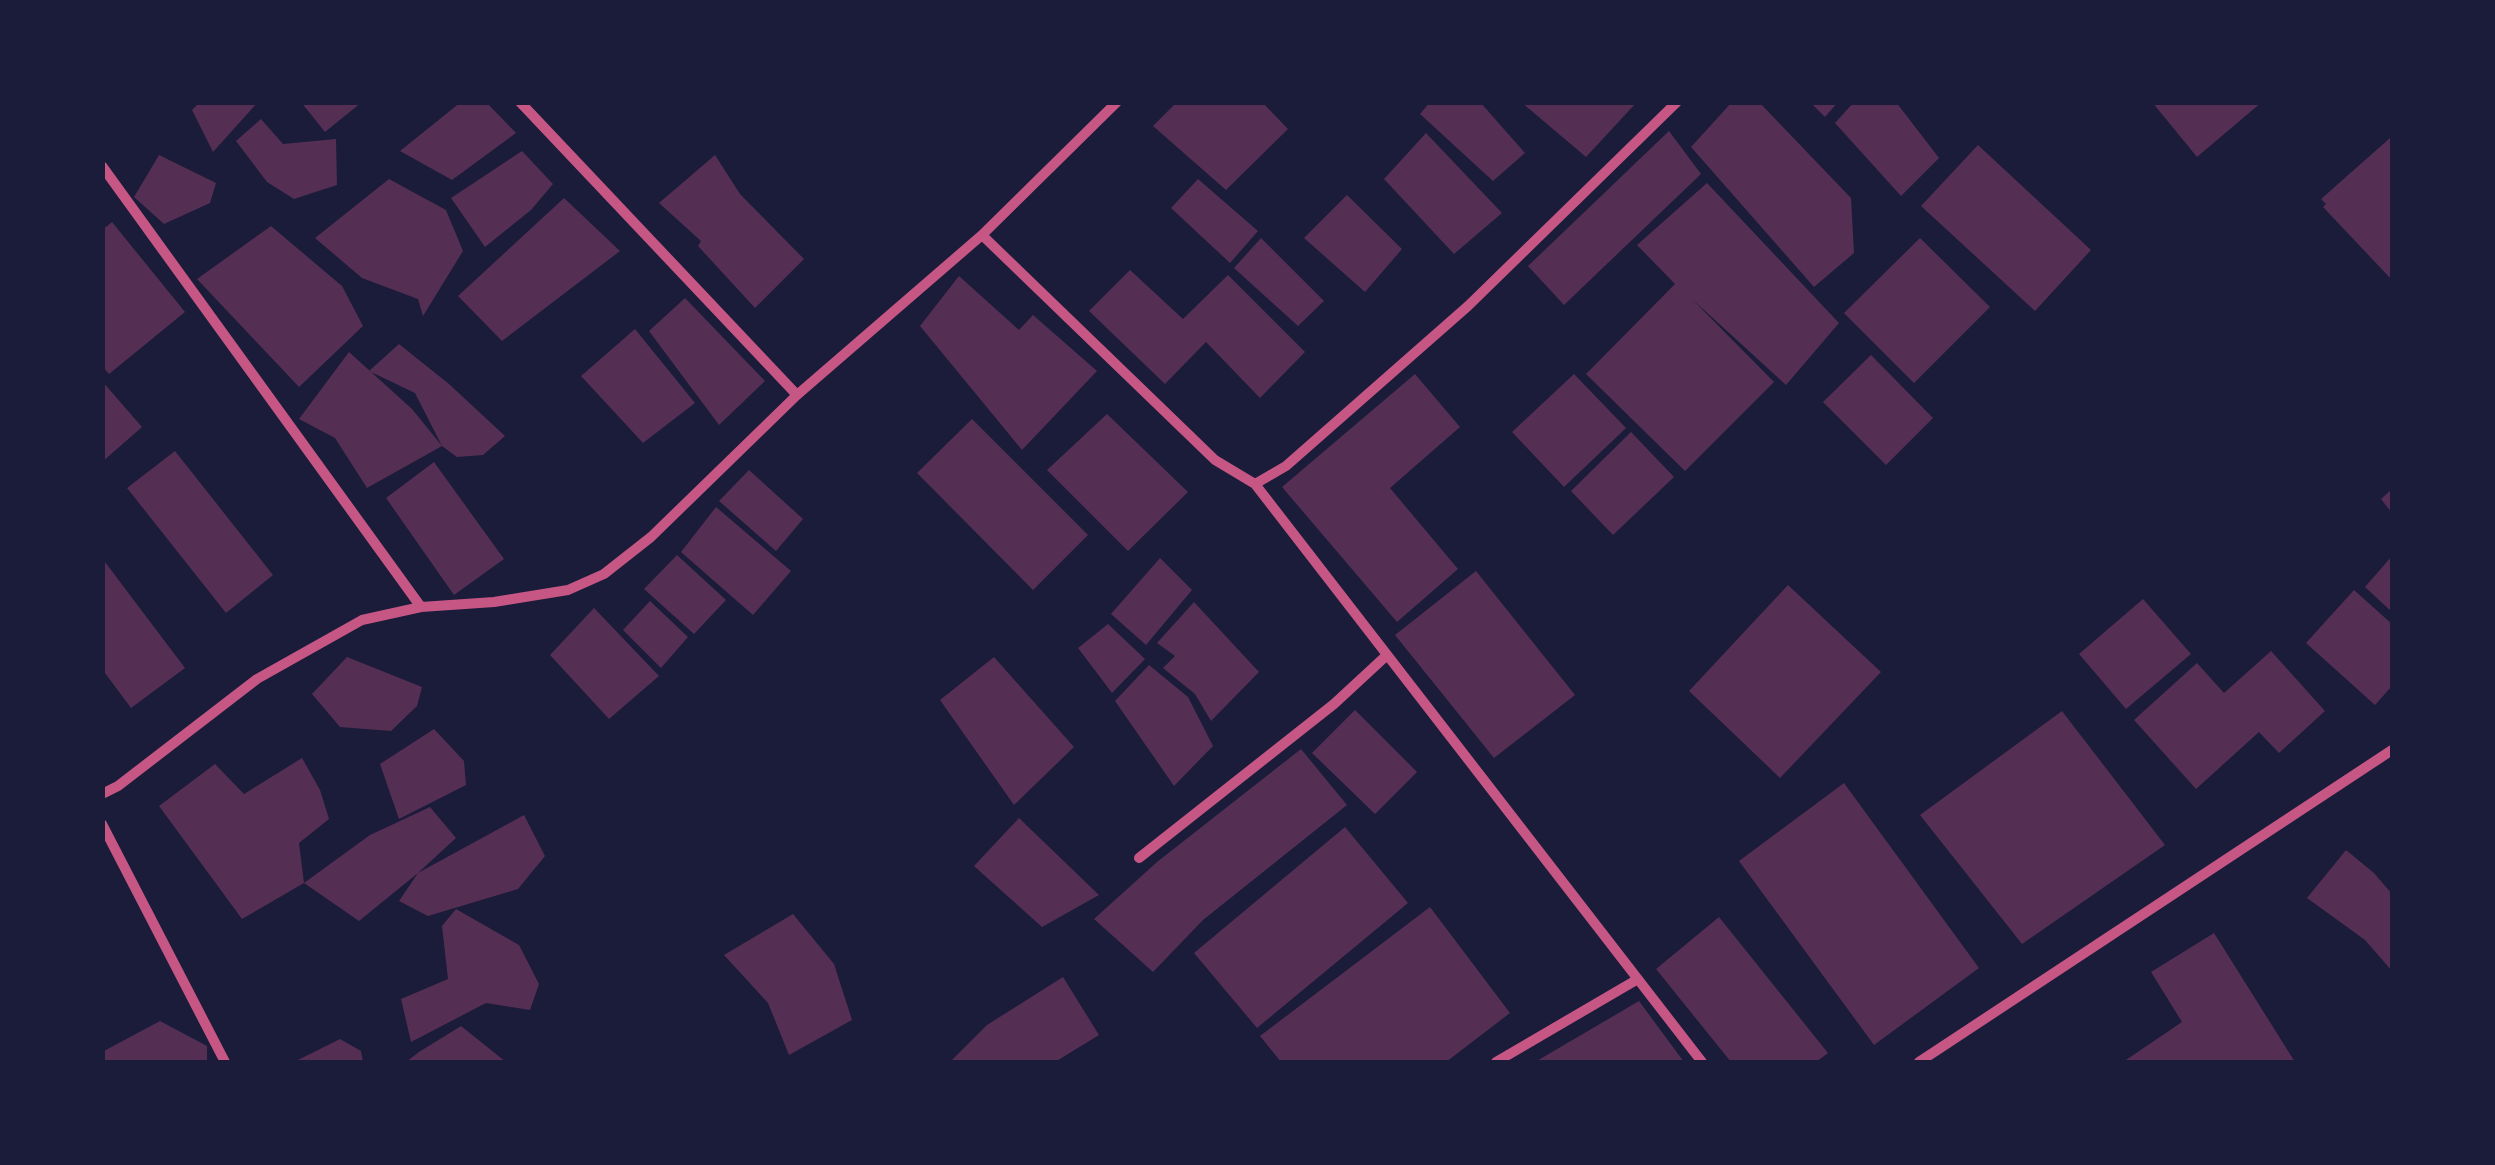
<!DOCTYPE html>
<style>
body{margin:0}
#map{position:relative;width:2495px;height:1165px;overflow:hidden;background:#1b1b3a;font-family:Rubik,sans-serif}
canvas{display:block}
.frame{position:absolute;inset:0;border:105px solid #1b1b3a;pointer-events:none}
</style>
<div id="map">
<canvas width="2495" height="1165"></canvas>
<div class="frame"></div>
</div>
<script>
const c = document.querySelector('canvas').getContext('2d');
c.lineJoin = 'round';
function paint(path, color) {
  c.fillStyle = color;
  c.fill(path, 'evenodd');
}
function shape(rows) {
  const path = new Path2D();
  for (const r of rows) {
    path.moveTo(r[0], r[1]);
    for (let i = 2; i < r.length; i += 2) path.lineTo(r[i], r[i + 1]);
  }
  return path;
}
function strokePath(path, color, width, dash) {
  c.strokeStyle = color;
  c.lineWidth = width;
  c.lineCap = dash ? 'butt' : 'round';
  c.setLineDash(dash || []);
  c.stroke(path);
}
const building = shape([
 [200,102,258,102,213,152,192,110],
 [301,102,362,102,325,132],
 [461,102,486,102,516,133,452,180,400,151],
 [1177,102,1262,102,1288,129,1226,190,1153,126],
 [1430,102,1480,102,1525,153,1493,181,1420,114],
 [1521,102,1637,102,1586,157],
 [1732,102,1759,102,1851,198,1854,253,1814,287,1691,147],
 [1810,102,1838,102,1825,117],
 [1854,102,1896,102,1939,158,1901,196,1835,123],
 [2152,102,2262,102,2197,157],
 [261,119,283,144,336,139,337,185,294,199,267,182,236,141],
 [1669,131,1701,174,1564,305,1528,266],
 [1426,133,1502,213,1454,254,1384,179],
 [2390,138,2392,141,2392,280,2323,207,2326,204,2321,199],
 [1978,145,2091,250,2035,311,1921,206],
 [522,151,553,184,531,210,485,247,451,198],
 [159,155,216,183,210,203,164,224,134,197],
 [715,155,740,194,804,259,755,308,698,246,701,241,659,203],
 [389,179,446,210,463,251,423,316,418,299,362,278,315,238],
 [1198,179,1258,231,1230,263,1171,208],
 [1707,183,1839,323,1786,385,1692,299,1774,382,1685,471,1586,374,1675,284,1637,245],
 [1347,195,1402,249,1365,292,1304,238],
 [564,198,620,251,502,341,458,296],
 [112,222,185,312,109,374,102,366,102,230],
 [271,226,342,286,363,326,299,387,197,279],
 [1261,238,1324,301,1298,326,1234,268],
 [1920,238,1990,307,1914,383,1844,313],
 [1130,270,1183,319,1228,275,1305,352,1260,398,1206,342,1165,384,1089,311],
 [959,276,1019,330,1033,315,1097,371,1022,450,920,326],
 [685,298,765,381,719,425,649,331],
 [635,329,695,403,643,443,581,376],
 [399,344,449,384,505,436,483,455,457,457,442,446,415,393,369,371],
 [349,352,412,409,442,446,367,488,335,438,299,419],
 [1871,355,1933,418,1886,465,1823,402],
 [1415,374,1460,427,1390,488,1458,569,1397,622,1282,487],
 [1574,374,1626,428,1564,487,1512,432],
 [102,381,142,427,102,462],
 [1107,414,1188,492,1128,551,1047,470],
 [972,419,1088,535,1033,590,917,473],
 [1631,432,1674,477,1613,535,1571,491],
 [175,451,273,575,226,613,127,488],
 [434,462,504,559,454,595,386,498],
 [749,470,803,519,776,551,719,501],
 [2392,489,2392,513,2381,499],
 [716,507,791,571,753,615,681,552],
 [677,555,726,600,694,634,644,589],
 [2392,556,2392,612,2365,587],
 [102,558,185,668,131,708,102,669],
 [1160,558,1192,590,1146,645,1111,614],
 [1476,571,1575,695,1494,758,1395,635],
 [1788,585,1881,672,1780,778,1689,691],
 [2354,590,2392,624,2392,686,2375,705,2306,643],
 [2143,599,2191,654,2126,709,2079,654],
 [650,601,688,637,661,668,623,630],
 [1194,602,1259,672,1211,721,1195,694,1163,668,1175,656,1157,643],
 [594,608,659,676,609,719,550,655],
 [1108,624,1145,659,1112,693,1078,648],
 [2271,651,2325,711,2279,753,2259,732,2196,789,2134,720,2197,663,2224,693],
 [347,657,422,687,417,706,391,731,340,727,312,694],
 [994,657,1074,747,1014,805,940,700],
 [1149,665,1188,697,1213,746,1174,786,1115,701],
 [1355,710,1417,772,1375,814,1312,753],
 [2062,711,2165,845,2022,944,1920,815],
 [434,729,464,761,466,785,399,819,380,764],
 [1301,749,1347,805,1203,920,1153,972,1094,919,1157,862],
 [302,758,320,790,329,819,299,843,304,883,242,919,159,806,215,764,244,794],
 [1844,783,1979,968,1874,1045,1739,861],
 [430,807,456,838,418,873,524,815,545,856,518,889,428,916,399,901,418,873,359,921,304,883,370,835],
 [1019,818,1099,895,1042,927,974,866],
 [1345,827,1408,903,1257,1028,1194,953],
 [2346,850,2374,873,2392,894,2392,971,2365,940,2307,898],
 [1430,907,1510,1013,1446,1062,1281,1062,1260,1036],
 [456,909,519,945,539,984,530,1010,486,1003,411,1042,401,999,448,979,442,926],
 [793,914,834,964,852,1020,789,1055,768,1003,724,955],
 [1719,917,1828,1053,1816,1062,1731,1062,1656,969],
 [2214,933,2295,1062,2123,1062,2182,1022,2151,972],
 [1063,977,1099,1035,1055,1062,950,1062,987,1025],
 [1639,1001,1684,1062,1535,1062],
 [160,1021,207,1046,207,1062,102,1062,102,1052],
 [461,1026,506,1062,406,1062,419,1052],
 [340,1039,361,1051,363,1062,294,1062]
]);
const minor = shape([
 [520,102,797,395],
 [102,166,421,607],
 [982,235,1215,460,1255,484,1286,466,1468,306,1677,102],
 [1255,484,1702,1062],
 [102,794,118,786,257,679,362,620,421,607,494,602,568,590,604,574,651,537,797,395,982,235,1117,102],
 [102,824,225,1062],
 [1139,858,1334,704,1387,655],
 [1496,1062,1638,979],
 [1919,1062,2392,750]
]);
paint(building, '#542f53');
strokePath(minor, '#c65784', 10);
</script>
